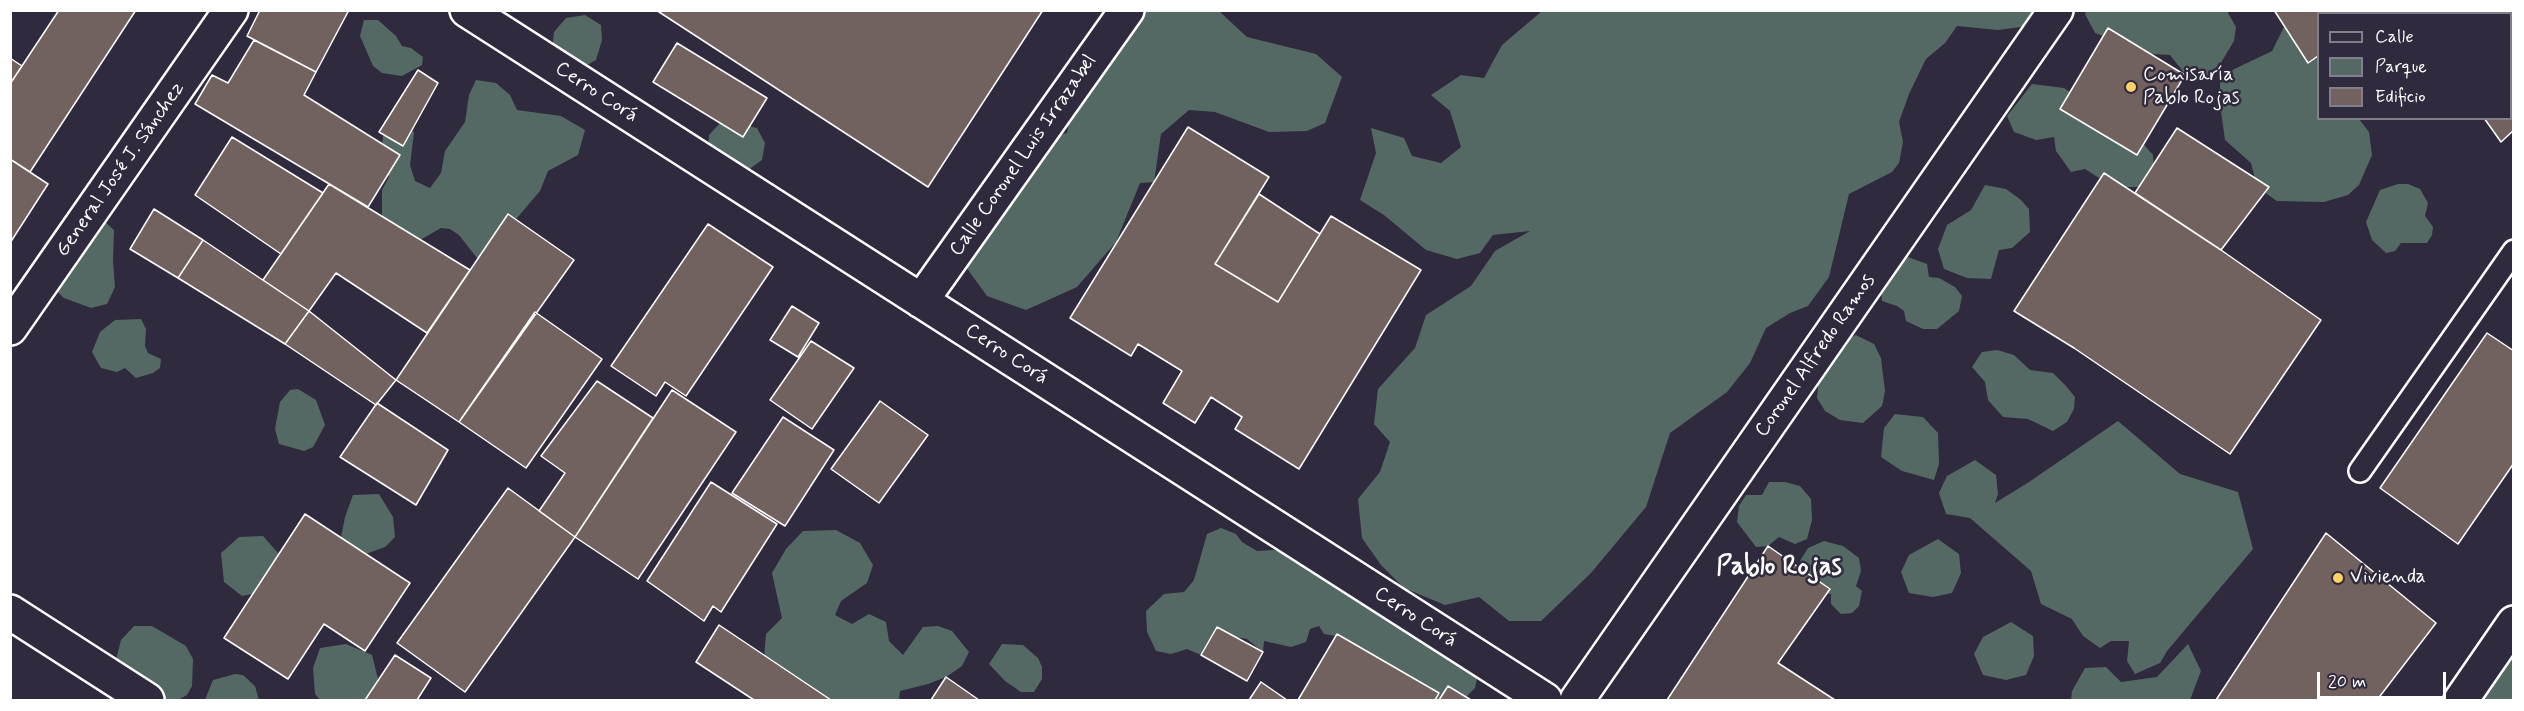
<!DOCTYPE html>
<meta charset="utf-8">
<style>
body{margin:0}
#map{position:relative;width:2524px;height:711px;overflow:hidden;background:#2f2a3d;font-family:Mynerve,sans-serif}
canvas{display:block}
.frame{position:absolute;inset:0;border:12px solid #fff;pointer-events:none}
.legend{position:absolute;left:2317px;top:12px;width:195px;height:108px;box-sizing:border-box;background:#2f2a3d;border:2px solid #827f8b;margin:0;padding:8px 10px;list-style:none;font-size:18px;color:#fff}
.legend li{display:flex;align-items:center;gap:12px;height:30px}
.legend b{width:30px;border:2px solid #827f8b}
.scale{position:absolute;left:2317px;top:672px;width:129px;height:27px;box-sizing:border-box;border:3px solid #fff;border-top:0;padding-left:8px;font-size:18px;line-height:21px;white-space:nowrap;color:#fff;-webkit-text-stroke:4px #2f2a3d;paint-order:stroke}
</style>
<div id="map">
<canvas width="2524" height="711"></canvas>
<div class="frame"></div>
<ul class="legend">
<li><b style="height:8px;background:#2f2a3d"></b>Calle</li>
<li><b style="height:16px;background:#546964"></b>Parque</li>
<li><b style="height:16px;background:#72625f"></b>Edificio</li>
</ul>
<div class="scale">20 m</div>
</div>
<script>
const c = document.querySelector('canvas').getContext('2d');
c.lineJoin = 'round';
function paint(path, color) {
  c.fillStyle = color;
  c.fill(path, 'evenodd');
}
function shape(rows) {
  const path = new Path2D();
  for (const r of rows) {
    path.moveTo(r[0], r[1]);
    for (let i = 2; i < r.length; i += 2) path.lineTo(r[i], r[i + 1]);
  }
  return path;
}
function strokePath(path, color, width, dash) {
  c.strokeStyle = color;
  c.lineWidth = width;
  c.lineCap = dash ? 'butt' : 'round';
  c.setLineDash(dash || []);
  c.stroke(path);
}
function label(font, color, halo, rows, align = 'center') {
  c.font = font + ' Mynerve,sans-serif';
  c.lineWidth = 5;
  c.setLineDash([]);
  c.textBaseline = 'middle';
  c.strokeStyle = halo;
  c.fillStyle = color;
  for (const [text, x, y, turn = 0] of rows) {
    c.save();
    c.translate(x, y);
    c.rotate((+turn || 0) * Math.PI / 180);
    c.textAlign = isNaN(turn) ? turn : align;
    if (halo) c.strokeText(text, 0, 0);
    c.fillText(text, 0, 0);
    c.restore();
  }
}
const green = shape([
 [2087,10,2227,11,2236,27,2234,41,2216,71,2208,78,2190,80,2170,55,2151,54,2095,33,2085,14],
 [1138,11,1219,11,1247,37,1316,54,1342,77,1325,123,1307,131,1269,132,1215,112,1189,110,1161,134,1154,182,1140,183,1116,242,1077,287,1026,310,987,296,963,263,1046,138,1067,133,1076,83],
 [1542,11,2039,11,2028,26,1998,30,1957,26,1945,43,1926,59,1909,94,1899,122,1903,142,1899,163,1892,172,1849,194,1829,277,1808,306,1790,313,1766,328,1750,363,1727,392,1670,433,1646,507,1591,573,1541,621,1509,621,1479,597,1445,605,1404,588,1381,565,1362,538,1358,499,1380,472,1390,442,1374,424,1378,389,1415,348,1426,315,1471,286,1495,251,1530,231,1493,235,1480,253,1457,259,1426,250,1384,215,1360,200,1376,153,1371,128,1404,138,1412,156,1441,163,1461,147,1450,111,1431,95,1461,75,1484,78,1502,45],
 [2292,11,2301,11,2318,22,2318,118,2359,119,2369,132,2372,155,2359,185,2348,195,2324,202,2277,201,2257,187,2251,163,2225,140,2220,104,2220,76,2272,51],
 [585,15,601,25,602,40,596,60,578,70,552,50,554,32,566,18],
 [364,20,378,20,396,36,402,46,411,48,423,57,422,65,402,76,382,73,373,66,360,36],
 [476,80,496,83,510,95,517,110,561,116,585,130,578,155,548,171,540,191,511,225,484,267,459,235,450,229,441,228,420,240,382,216,382,190,389,177,380,163,385,120,410,126,414,133,410,165,415,181,430,188,441,173,445,151,465,122,469,95],
 [2032,84,2064,88,2084,102,2124,122,2153,155,2154,171,2143,187,2113,187,2085,169,2071,172,2056,151,2054,137,2036,140,2014,132,2007,116],
 [730,122,757,128,765,143,762,160,748,170,734,171,708,149,709,135,720,123],
 [2398,184,2408,184,2420,189,2428,203,2425,216,2433,227,2432,235,2427,243,2401,243,2395,251,2386,253,2372,240,2366,222,2380,190],
 [1985,185,2006,189,2021,200,2029,209,2030,232,2012,248,1999,250,1991,279,1967,278,1944,269,1938,249,1947,225,1971,210],
 [104,221,114,230,113,261,115,287,107,304,91,308,64,298,44,279],
 [1908,257,1927,264,1929,277,1939,278,1955,287,1962,296,1959,311,1937,329,1923,329,1906,321,1904,311,1897,306,1882,301,1880,279,1888,265],
 [141,319,146,329,145,346,148,353,161,359,160,368,153,373,136,378,125,368,117,372,101,368,92,352,100,332,115,320],
 [1856,335,1874,344,1881,358,1885,391,1882,406,1863,423,1840,420,1825,411,1817,398,1819,376,1834,344],
 [1997,350,2014,355,2030,370,2053,373,2066,386,2075,397,2074,409,2067,422,2053,431,2028,419,2003,417,1988,400,1985,382,1972,367,1982,352],
 [298,389,316,400,325,425,313,447,304,451,279,444,275,429,280,402,290,390],
 [1895,414,1923,417,1938,433,1939,464,1934,480,1902,471,1881,457,1884,428],
 [2118,421,2180,474,2238,492,2253,549,2167,651,2160,663,2135,674,2127,661,2129,641,2111,641,2100,648,2083,636,2072,619,2041,604,2031,571,1970,518,1946,514,1939,493,1947,476,1975,460,1996,475,1998,494,1995,503,2029,482],
 [1769,482,1785,482,1800,486,1811,499,1812,520,1807,539,1795,544,1779,537,1768,546,1756,547,1737,522,1739,506,1746,495,1762,495],
 [379,494,393,517,395,537,385,547,366,554,341,538,345,517,353,495],
 [1221,528,1236,534,1242,542,1257,551,1274,550,1296,557,1478,674,1475,688,1467,696,1455,700,1418,700,1342,637,1324,634,1319,626,1310,629,1306,642,1291,647,1264,641,1263,652,1247,639,1213,633,1201,655,1187,649,1171,654,1156,651,1147,632,1146,611,1164,594,1184,592,1194,580,1207,534],
 [836,530,860,543,873,565,867,583,841,601,835,615,852,624,869,614,886,622,889,641,903,655,923,627,938,626,952,631,969,652,962,666,946,677,928,684,900,691,899,700,800,700,784,692,763,671,766,634,782,618,772,573,786,549,803,531],
 [263,536,279,554,262,592,242,596,224,582,221,553,239,537],
 [1938,539,1959,554,1961,573,1952,593,1933,597,1909,593,1901,572,1909,555],
 [1824,541,1843,546,1859,558,1861,571,1856,586,1862,591,1859,606,1852,613,1841,614,1831,604,1831,594,1817,593,1806,586,1800,561,1808,548],
 [2011,622,2033,636,2034,656,2026,675,2006,680,1983,675,1974,654,1983,637],
 [134,626,152,626,186,646,193,659,192,686,187,695,178,700,125,700,115,664,121,640],
 [2513,637,2513,700,2468,700],
 [346,644,372,655,378,679,365,700,320,700,315,694,313,668,320,648],
 [1002,644,1023,645,1038,658,1042,667,1042,679,1034,692,1021,692,1005,681,989,664],
 [2188,644,2201,671,2190,700,2071,700,2072,691,2085,668,2106,667,2121,682,2157,677],
 [235,674,243,675,255,686,259,700,205,700,213,680]
]);
const building = shape([
 [59,10,136,10,30,172,10,159,10,84,59,10],
 [260,10,349,10,316,72,247,36,260,10],
 [656,10,1043,10,928,187,656,10],
 [2274,10,2382,10,2384,14,2318,14,2318,56,2308,63,2274,10],
 [2108,28,2185,75,2137,155,2060,109,2108,28],
 [254,40,316,72,304,95,400,155,368,207,195,104,212,75,228,83,254,40],
 [677,43,767,98,743,137,653,82,677,43],
 [10,58,22,66,10,84,10,58],
 [418,70,438,83,403,146,379,132,418,70],
 [2510,99,2514,103,2514,130,2501,142,2484,118,2510,118,2510,99],
 [1188,127,1269,177,1215,264,1278,302,1331,216,1421,270,1299,469,1235,429,1242,417,1211,397,1195,423,1163,403,1182,371,1138,344,1131,356,1070,318,1188,127],
 [2177,128,2269,187,2221,250,2135,193,2177,128],
 [232,137,323,193,281,254,195,195,232,137],
 [10,159,48,184,10,243,10,159],
 [2104,173,2221,250,2321,320,2230,454,2074,348,2014,311,2104,173],
 [329,184,470,270,427,333,336,273,309,311,263,280,329,184],
 [1259,194,1320,234,1278,302,1215,264,1259,194],
 [154,209,203,240,178,278,130,249,154,209],
 [508,214,574,260,459,422,396,380,508,214],
 [708,224,773,267,686,396,665,382,656,396,611,366,708,224],
 [203,240,309,311,285,344,178,278,203,240],
 [792,306,819,323,798,357,770,340,792,306],
 [309,311,396,380,376,405,285,344,309,311],
 [535,312,602,359,526,468,459,422,535,312],
 [2487,333,2514,351,2514,463,2458,544,2380,488,2487,333],
 [811,341,854,368,812,429,770,400,811,341],
 [597,381,653,418,575,537,539,511,565,473,541,456,597,381],
 [672,390,736,432,638,579,575,537,672,390],
 [880,401,928,435,879,503,831,469,880,401],
 [377,403,448,450,416,505,340,457,377,403],
 [783,417,834,450,785,526,732,493,783,417],
 [711,482,777,524,721,612,713,606,704,621,647,581,711,482],
 [508,488,575,537,465,692,397,643,508,488],
 [305,514,410,583,365,651,324,624,288,679,224,638,305,514],
 [2326,533,2436,623,2377,700,2216,700,2326,533],
 [1768,546,1830,589,1778,663,1835,700,1667,700,1768,546],
 [719,625,831,700,754,700,696,662,719,625],
 [1217,627,1263,652,1247,681,1201,655,1217,627],
 [1337,634,1439,693,1435,700,1298,700,1337,634],
 [395,655,431,678,417,700,365,700,395,655],
 [946,677,979,700,931,700,946,677],
 [1261,682,1287,700,1249,700,1261,682],
 [1448,686,1471,700,1439,700,1448,686]
]);
const service = shape([
 [2500,10,2502,14],
 [2510,27,2514,32],
 [2360,471,2514,251]
]);
const minor = shape([
 [467,10,1545,700],
 [921,301,1127,10],
 [10,328,231,10],
 [10,612,147,700],
 [1577,700,2056,10],
 [2461,700,2514,623]
]);
const markers = [
 [2131,87,6,"#ffd166"],
 [2338,578,6,"#ffd166"]
];
const poiNames = [
 ["Comisaría",2143,76],
 ["Pablo Rojas",2143,99],
 ["Vivienda",2350,578]
];
const streetNames = [
 ["Cerro Corá",596,93,33],
 ["Calle Coronel Luis Irrazabel",1024,156,-55],
 ["General José J. Sánchez",121,170,-55],
 ["Cerro Corá",1006,355,33],
 ["Coronel Alfredo Ramos",1816,356,-55],
 ["Cerro Corá",1415,618,33]
];
const districtNames = [
 ["Pablo Rojas",1779,569]
];
paint(green, '#546964');
paint(building, '#72625f');
strokePath(building, '#fff', 1.5);
strokePath(service, '#fff', 26);
strokePath(minor, '#fff', 38);
strokePath(service, '#2f2a3d', 21);
strokePath(minor, '#2f2a3d', 33);
for (const [x, y, r, color] of markers) {
  const dot = new Path2D();
  dot.arc(x, y, r, 0, 2 * Math.PI);
  c.fillStyle = color;
  c.fill(dot);
  strokePath(dot, '#2f2a3d', 2);
}
label('20px', '#fff', '#2f2a3d', poiNames, 'left');
label('20px', '#fff', '#2f2a3d', streetNames);
label('bold 26px', '#fff', '#2f2a3d', districtNames);
</script>
